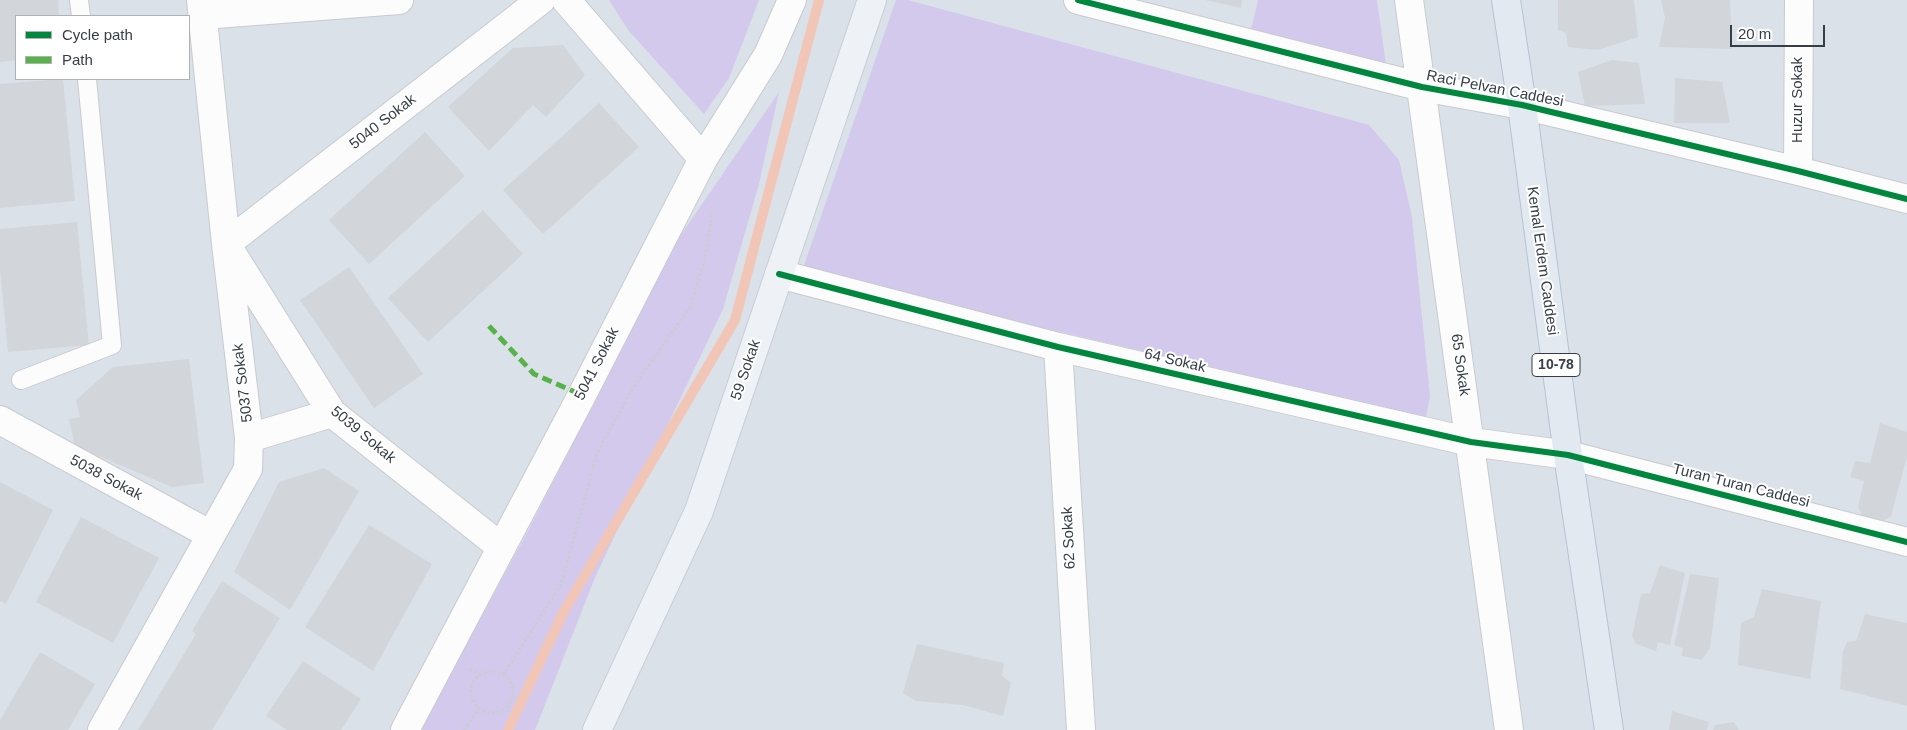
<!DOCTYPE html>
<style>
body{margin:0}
#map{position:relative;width:1907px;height:730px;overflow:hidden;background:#eaedf0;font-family:Arial,sans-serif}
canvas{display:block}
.legend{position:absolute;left:15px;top:15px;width:175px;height:65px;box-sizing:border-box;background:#fff;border:1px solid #aeb2b5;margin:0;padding:6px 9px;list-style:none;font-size:15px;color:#353e47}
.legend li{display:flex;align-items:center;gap:10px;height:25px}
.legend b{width:25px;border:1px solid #aeb2b5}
.scale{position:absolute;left:1730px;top:25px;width:95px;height:22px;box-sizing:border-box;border:2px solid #353e47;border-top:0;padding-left:6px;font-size:15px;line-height:18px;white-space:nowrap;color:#353e47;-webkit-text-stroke:4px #fff;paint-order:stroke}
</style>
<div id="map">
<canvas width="1907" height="730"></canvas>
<ul class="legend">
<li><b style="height:6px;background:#00873e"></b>Cycle path</li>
<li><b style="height:6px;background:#56b347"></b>Path</li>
</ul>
<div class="scale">20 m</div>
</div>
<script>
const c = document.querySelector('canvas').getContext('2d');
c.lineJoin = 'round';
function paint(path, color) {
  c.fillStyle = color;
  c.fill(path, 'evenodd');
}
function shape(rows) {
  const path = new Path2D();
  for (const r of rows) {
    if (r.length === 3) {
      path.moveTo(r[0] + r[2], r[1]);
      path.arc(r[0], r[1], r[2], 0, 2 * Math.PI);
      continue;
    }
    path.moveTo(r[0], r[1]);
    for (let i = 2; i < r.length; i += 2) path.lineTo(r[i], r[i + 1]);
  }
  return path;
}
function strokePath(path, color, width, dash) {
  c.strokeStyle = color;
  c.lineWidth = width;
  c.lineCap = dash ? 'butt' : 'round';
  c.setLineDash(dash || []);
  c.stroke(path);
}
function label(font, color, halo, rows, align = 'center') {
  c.font = font + ' Arial,sans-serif';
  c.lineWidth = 4;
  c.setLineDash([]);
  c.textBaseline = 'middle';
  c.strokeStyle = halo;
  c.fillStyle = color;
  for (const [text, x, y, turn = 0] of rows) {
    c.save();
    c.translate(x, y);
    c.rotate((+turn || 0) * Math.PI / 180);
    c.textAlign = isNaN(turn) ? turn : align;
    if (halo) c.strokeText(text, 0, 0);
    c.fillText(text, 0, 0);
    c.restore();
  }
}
const residential = shape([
 [0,0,1907,0,1907,730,0,730],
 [16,16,189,16,189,79,16,79]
]);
const green = shape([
 [609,0,759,0,729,78,704,114,628,30],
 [896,0,908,0,1369,125,1399,160,1412,217,1430,396,1426,418,802,271],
 [1258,0,1377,0,1386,65,1251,30],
 [779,92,759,184,723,309,596,575,535,730,420,730,528,531,678,239]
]);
const stream = shape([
 [508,730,564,611,735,320,819,0]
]);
const building = shape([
 [0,0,58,0,59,16,16,16,16,60,0,62],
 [1205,0,1242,0,1241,8],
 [1558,0,1634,0,1638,37,1598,50,1568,47,1566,33,1558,30],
 [1661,0,1730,0,1732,49,1659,47,1665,18],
 [563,45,585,75,546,117,533,105,489,151,448,107,513,48],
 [1612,60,1639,63,1645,104,1585,106,1578,72],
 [1675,78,1722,82,1730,123,1674,123],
 [63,79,75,201,0,208,0,84],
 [599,103,639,147,543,234,503,190],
 [425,132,465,176,369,264,329,220],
 [483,210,523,254,428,342,388,298],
 [77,222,89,345,8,352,0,269,0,229],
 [349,267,423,374,374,408,300,300],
 [189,359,204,483,172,487,75,446,69,419,80,417,76,400,113,367],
 [1880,423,1907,432,1907,457,1891,516,1881,522,1863,517,1858,507,1864,481,1850,477,1855,461,1870,463],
 [324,468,359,491,290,610,234,572,279,482],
 [0,482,53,510,6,604,0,601],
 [81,517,159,558,113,643,36,602],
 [369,525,432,564,373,671,305,627],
 [1660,565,1685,573,1670,645,1658,642,1656,651,1636,644,1632,636,1641,594,1650,593],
 [1690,574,1719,578,1710,648,1702,660,1682,656,1683,648,1674,645],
 [222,581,280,618,212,730,138,730,196,634,192,631],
 [1762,589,1821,601,1810,679,1738,665,1741,623,1754,617],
 [1865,614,1907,623,1907,706,1840,689,1843,652,1847,642,1856,641],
 [917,644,1004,663,1002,676,1011,683,1003,716,963,705,916,701,903,693],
 [40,652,95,684,68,730,0,730,0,720],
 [303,661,361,699,341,730,287,730,266,716],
 [1672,711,1709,722,1707,730,1669,730],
 [1734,722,1739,730,1713,730,1715,725]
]);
const path = shape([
 [470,669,480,675],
 [492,692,21],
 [503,675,561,585,597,453,633,388,690,307,704,262,712,217,711,212],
 [464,730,479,709]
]);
const lane = shape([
 [79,0,81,16],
 [21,380,112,345,87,79]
]);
const street = shape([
 [566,0,703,159],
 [1078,0,1422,87,1522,105,1798,171,1907,199],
 [1409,0,1509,730],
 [203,15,399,0],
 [1798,171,1799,0],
 [779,274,1058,347,1471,442,1568,455,1907,542],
 [1058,347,1081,730],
 [0,420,211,535],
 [249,438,332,413],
 [501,547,332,413,226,244,541,0],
 [102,730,248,469,249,438,226,244,201,0],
 [405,730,582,395,703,159,768,55,792,0]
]);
const secondary = shape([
 [597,730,699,511,872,0]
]);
const primary = shape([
 [1506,0,1522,105,1568,455,1609,730]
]);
const quiet = shape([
 [489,326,534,374,582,395]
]);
const cycleway = shape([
 [1078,0,1422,87,1522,105,1798,171,1907,199],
 [779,274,1058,347,1471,442,1568,455,1907,542]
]);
const shields = [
 [1556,365,48]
];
const shieldNames = [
 ["10-78",1556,365]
];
const streetNames = [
 ["Raci Pelvan Caddesi",1495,89,11],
 ["Huzur Sokak",1798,100,-90],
 ["5040 Sokak",383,122,-38],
 ["Kemal Erdem Caddesi",1542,261,82],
 ["64 Sokak",1175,361,13],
 ["5041 Sokak",597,364,-63],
 ["65 Sokak",1460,365,82],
 ["59 Sokak",746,370,-71],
 ["5037 Sokak",243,383,-97],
 ["5039 Sokak",363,435,40],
 ["5038 Sokak",106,478,28],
 ["Turan Turan Caddesi",1741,486,14],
 ["62 Sokak",1069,538,-93]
];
paint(residential, '#dae1e9');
paint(green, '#d3c9ed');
strokePath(stream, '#f1c6b7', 10);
paint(building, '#d2d6da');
strokePath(lane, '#c7cbce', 20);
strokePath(street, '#c7cbce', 30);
strokePath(secondary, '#c6cdd6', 30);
strokePath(primary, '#b6c3d3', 30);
strokePath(path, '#cacdd1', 3, [2.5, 2.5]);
strokePath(lane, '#fcfcfd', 18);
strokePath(street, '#fcfcfd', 28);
strokePath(secondary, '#eef1f6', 28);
strokePath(primary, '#e3e9f1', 28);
strokePath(quiet, '#56b347', 5, [10, 5]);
strokePath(cycleway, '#00873e', 6);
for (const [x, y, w] of shields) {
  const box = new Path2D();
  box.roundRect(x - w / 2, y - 11.5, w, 23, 4);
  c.fillStyle = '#fff';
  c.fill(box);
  strokePath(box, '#353e47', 1);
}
label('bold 14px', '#353e47', null, shieldNames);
label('15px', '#353e47', '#fff', streetNames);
</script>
